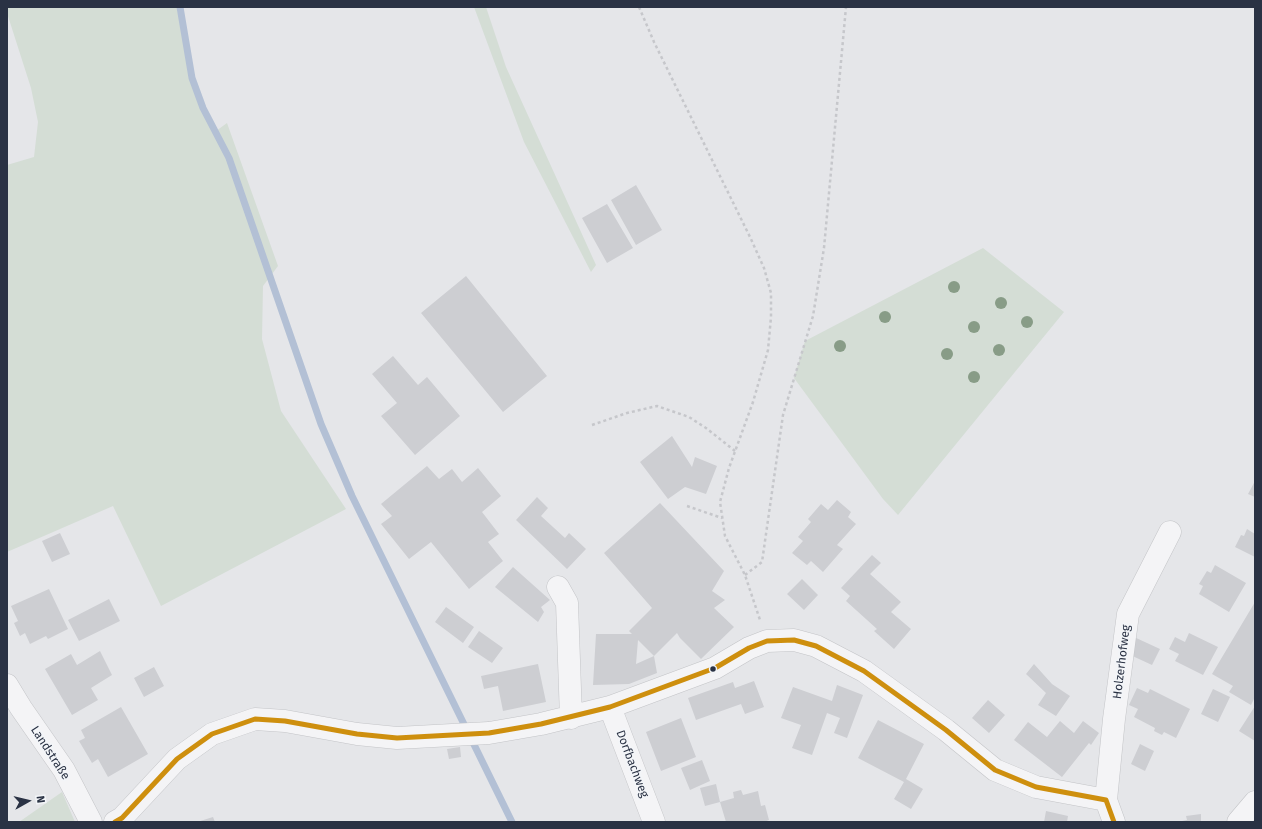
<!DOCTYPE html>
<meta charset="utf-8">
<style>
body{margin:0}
#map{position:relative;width:1262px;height:829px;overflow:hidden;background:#e5e6e9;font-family:"Fira Sans",sans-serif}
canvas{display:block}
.frame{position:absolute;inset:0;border:8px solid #2a3244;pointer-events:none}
.north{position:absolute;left:8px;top:781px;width:40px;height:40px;-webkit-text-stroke:3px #f3f5f8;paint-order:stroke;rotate:82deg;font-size:11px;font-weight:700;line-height:16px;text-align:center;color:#2a3244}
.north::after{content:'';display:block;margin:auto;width:14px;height:18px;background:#2a3244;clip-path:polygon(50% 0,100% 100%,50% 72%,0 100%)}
</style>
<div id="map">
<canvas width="1262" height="829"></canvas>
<div class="frame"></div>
<div class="north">N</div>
</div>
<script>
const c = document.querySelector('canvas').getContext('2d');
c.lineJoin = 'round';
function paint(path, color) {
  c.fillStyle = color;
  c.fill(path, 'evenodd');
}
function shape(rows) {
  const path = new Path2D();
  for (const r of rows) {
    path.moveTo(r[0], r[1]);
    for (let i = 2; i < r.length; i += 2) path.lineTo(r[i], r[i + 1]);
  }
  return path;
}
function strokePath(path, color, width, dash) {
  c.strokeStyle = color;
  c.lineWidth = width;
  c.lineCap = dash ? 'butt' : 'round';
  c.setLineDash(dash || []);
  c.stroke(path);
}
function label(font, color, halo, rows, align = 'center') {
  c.font = font + ' "Fira Sans",sans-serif';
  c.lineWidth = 4;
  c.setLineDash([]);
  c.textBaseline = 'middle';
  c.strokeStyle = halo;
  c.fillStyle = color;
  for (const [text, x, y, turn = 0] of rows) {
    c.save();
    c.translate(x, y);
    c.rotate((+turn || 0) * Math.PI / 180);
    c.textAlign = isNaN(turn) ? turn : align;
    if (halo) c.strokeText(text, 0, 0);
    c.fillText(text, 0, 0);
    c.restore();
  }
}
const green = shape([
 [7,7,180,7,192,78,198,95,216,131,227,123,278,266,263,286,262,339,281,411,346,509,161,606,113,506,7,552,7,165,34,157,38,122,31,88,7,13],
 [474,7,486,7,506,67,596,265,591,272,524,142],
 [983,248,1064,312,898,515,883,499,794,378,805,341],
 [62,792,75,822,19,822]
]);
const stream = shape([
 [180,7,192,78,203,108,229,158,321,424,352,496,512,822]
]);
const building = shape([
 [636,185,662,230,636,245,611,200],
 [607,204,633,248,607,263,582,218],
 [466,276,547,376,503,412,421,313],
 [393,356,418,385,427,377,460,416,415,455,381,416,397,403,372,374],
 [672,436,692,467,695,457,717,466,706,494,685,487,668,499,640,462],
 [427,466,439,479,452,469,462,482,478,468,501,496,482,512,499,534,488,542,503,561,469,589,431,542,409,559,381,524,392,516,381,504],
 [1255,481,1255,497,1248,494],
 [537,497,548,508,541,516,565,538,569,533,586,549,567,569,516,520],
 [837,500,851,512,848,517,856,524,837,545,843,549,823,572,811,561,807,565,792,553,803,541,798,537,811,522,808,519,821,504,828,510],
 [660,503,724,571,712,591,725,600,714,608,734,627,701,659,680,638,677,633,654,656,638,640,636,664,654,656,657,673,629,684,593,685,596,634,632,634,629,631,652,608,604,553],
 [1247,529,1255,534,1255,557,1235,547,1241,535,1244,536],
 [60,533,70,554,52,562,42,541],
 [872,555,881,563,870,574,901,602,891,612,911,629,894,649,874,631,877,629,846,601,850,596,841,588],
 [1215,565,1246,583,1229,612,1199,594,1203,586,1199,584,1207,571,1211,573],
 [513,567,550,600,541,607,544,612,538,622,495,587],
 [802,579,818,595,804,610,787,594],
 [49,589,68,629,48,639,46,636,30,644,25,633,20,636,14,623,18,621,11,606],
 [109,599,120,621,79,641,68,620],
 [1255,602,1255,697,1251,705,1229,692,1233,686,1212,674],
 [446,607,474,627,463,643,435,622],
 [479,631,503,648,492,663,468,647],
 [1189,633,1218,647,1203,675,1175,661,1179,654,1169,649,1175,637,1185,642],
 [1134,637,1160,649,1152,665,1126,653],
 [100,651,112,675,91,688,98,700,72,715,45,669,71,654,77,665],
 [538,664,546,702,503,711,498,686,484,689,481,676],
 [1034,664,1052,684,1070,696,1056,716,1038,705,1046,693,1026,674],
 [154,667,164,686,144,697,134,678],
 [754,681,764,707,745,714,741,704,696,720,688,698,733,682,735,688],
 [837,685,863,695,847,738,834,733,840,718,827,713,812,755,792,748,801,725,781,718,793,687,832,701],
 [1137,688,1148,693,1150,689,1190,709,1176,738,1164,732,1162,735,1154,731,1155,728,1134,717,1138,709,1129,705],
 [1213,689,1230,697,1218,722,1201,714],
 [988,700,1005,715,989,733,972,718],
 [1255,706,1255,741,1239,731],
 [121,707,148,754,108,777,98,759,92,763,79,741,85,738,81,730],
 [681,718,696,757,661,771,646,732],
 [878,720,924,744,906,779,923,789,911,809,894,799,904,782,858,758],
 [1060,721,1074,733,1083,721,1099,733,1091,745,1089,743,1062,777,1014,740,1028,722,1047,737],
 [1140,744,1154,751,1145,771,1131,764],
 [460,747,461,757,449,759,447,749],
 [702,760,710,781,690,790,681,768],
 [716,784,720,802,705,806,700,788],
 [741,790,743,795,758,791,761,806,765,805,769,820,764,822,726,822,720,802,734,798,733,792],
 [1046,811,1068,816,1067,822,1044,822],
 [1201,814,1201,822,1177,822,1187,820,1186,816],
 [213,817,215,822,197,822]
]);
const path = shape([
 [639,7,654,42,750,237,764,268,771,293,771,317,768,350,753,402,729,468,720,502,725,536,745,575,760,620],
 [592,425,627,413,657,406,689,417,706,428,735,451],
 [687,506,722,518],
 [745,575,762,562,783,415,813,316,824,248,846,7]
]);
const minor = shape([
 [558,587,567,603,571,718],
 [7,685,21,708,64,770,91,822],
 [610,707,654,822],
 [1106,800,1114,719,1128,614,1170,532],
 [115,822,122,818,177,759,212,734,255,719,285,721,357,734,397,738,489,733,541,724,610,707,715,668,749,648,767,641,794,640,816,646,864,671,946,730,995,770,1036,787,1106,800,1114,822],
 [1238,822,1255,802]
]);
const bus1 = shape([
 [115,822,122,818,177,759,212,734,255,719,285,721,357,734,397,738,489,733,541,724,610,707,715,668,749,648,767,641,794,640,816,646,864,671,946,730,995,770,1036,787,1106,800,1114,822]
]);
const trees = [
 [954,287],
 [1001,303],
 [885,317],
 [1027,322],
 [974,327],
 [840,346],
 [999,350],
 [947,354],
 [974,377]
];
const markers = [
 [713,669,3.5,"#2a3244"]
];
const streetNames = [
 ["Holzerhofweg",1122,662,-83],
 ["Landstraße",50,753,57],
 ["Dorfbachweg",632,764,69]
];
paint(green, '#d4ddd5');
strokePath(stream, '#b3c0d5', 7);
paint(building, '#cdced2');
strokePath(minor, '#c3c4c7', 23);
strokePath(path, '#c6c7cb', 2.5, [3, 3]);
strokePath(minor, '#f4f4f6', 22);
strokePath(bus1, '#ce8f0e', 5);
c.fillStyle = '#889c87';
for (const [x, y] of trees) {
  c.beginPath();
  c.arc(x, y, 6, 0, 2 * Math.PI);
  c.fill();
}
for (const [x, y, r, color] of markers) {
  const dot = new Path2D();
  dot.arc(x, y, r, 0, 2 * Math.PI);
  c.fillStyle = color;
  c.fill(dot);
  strokePath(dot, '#f3f5f8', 1.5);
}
label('12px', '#2a3244', '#f3f5f8', streetNames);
</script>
